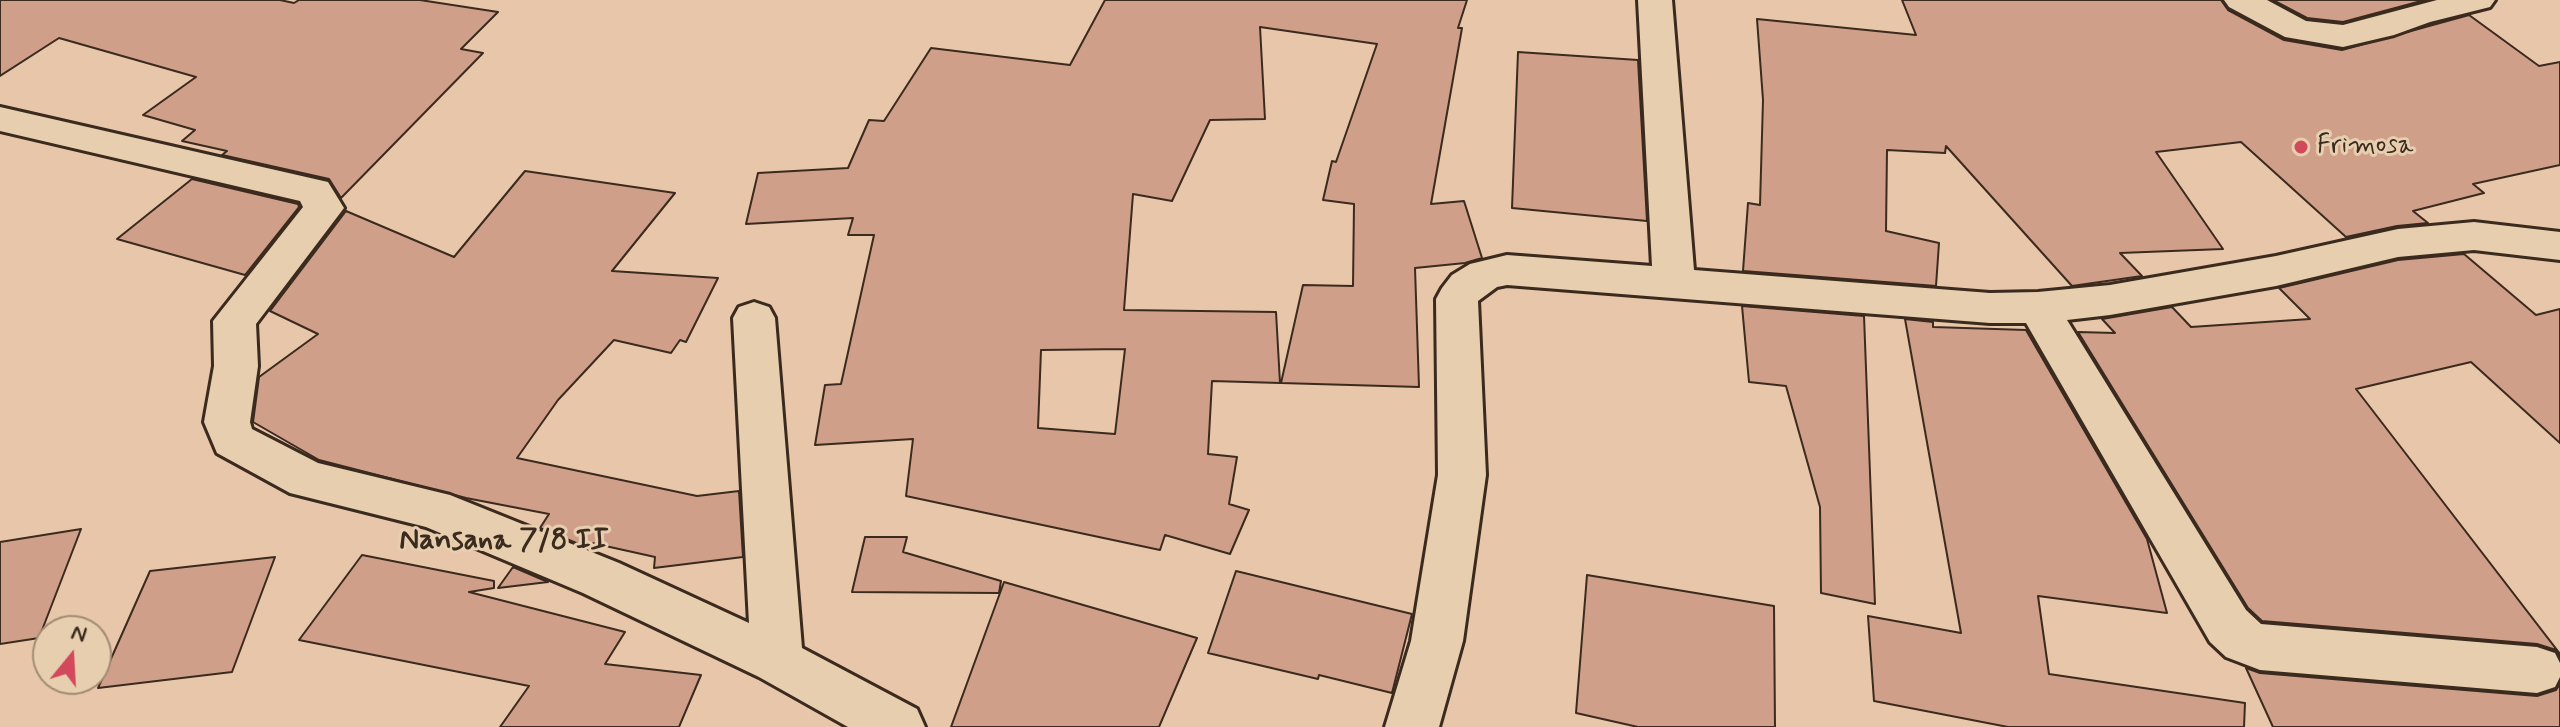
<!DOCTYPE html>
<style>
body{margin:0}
#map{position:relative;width:2560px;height:727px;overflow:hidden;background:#e8c6aa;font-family:Mynerve,sans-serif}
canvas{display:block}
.north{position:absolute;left:32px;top:615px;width:80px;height:80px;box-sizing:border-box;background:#e6ceae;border:2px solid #a28c74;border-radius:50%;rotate:18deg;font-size:22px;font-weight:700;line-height:32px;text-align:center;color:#3b2a1e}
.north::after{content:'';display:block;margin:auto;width:28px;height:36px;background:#d1495b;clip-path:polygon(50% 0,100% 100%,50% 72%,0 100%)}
</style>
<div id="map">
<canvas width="2560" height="727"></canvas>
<div class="north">N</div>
</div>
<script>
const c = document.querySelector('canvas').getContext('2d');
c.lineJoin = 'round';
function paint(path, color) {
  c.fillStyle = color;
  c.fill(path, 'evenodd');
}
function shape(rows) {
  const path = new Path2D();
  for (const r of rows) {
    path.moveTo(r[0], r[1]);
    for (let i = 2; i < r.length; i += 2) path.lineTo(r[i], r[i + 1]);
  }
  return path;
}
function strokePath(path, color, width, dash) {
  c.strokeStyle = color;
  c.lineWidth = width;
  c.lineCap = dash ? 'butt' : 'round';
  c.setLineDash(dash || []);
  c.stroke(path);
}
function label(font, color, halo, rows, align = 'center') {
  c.font = font + ' Mynerve,sans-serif';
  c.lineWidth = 6;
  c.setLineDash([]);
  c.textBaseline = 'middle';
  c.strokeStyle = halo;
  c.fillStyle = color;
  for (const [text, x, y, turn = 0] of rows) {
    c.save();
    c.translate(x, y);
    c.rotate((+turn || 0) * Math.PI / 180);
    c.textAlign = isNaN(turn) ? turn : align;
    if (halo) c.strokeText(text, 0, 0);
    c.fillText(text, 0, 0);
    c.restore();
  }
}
const building = shape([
 [0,0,280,0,294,3,299,0,420,0,498,12,461,49,483,53,341,198,329,179,222,155,227,151,182,141,195,130,143,115,196,77,59,38,0,76,0,0],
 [1105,0,1467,0,1458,28,1462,28,1431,204,1464,201,1482,258,1465,263,1415,268,1419,387,1281,383,1303,285,1353,286,1354,204,1323,200,1332,161,1336,162,1377,44,1260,27,1265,119,1210,120,1172,201,1133,194,1124,310,1276,312,1280,383,1212,381,1208,454,1237,457,1229,504,1249,510,1230,554,1165,535,1160,550,906,496,913,439,815,445,825,385,841,384,874,235,848,235,853,218,746,224,758,173,848,168,869,120,884,121,931,48,1070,65,1105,0],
 [1125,349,1115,434,1038,428,1041,350,1125,349],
 [1902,0,2221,0,2228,10,2284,40,2342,50,2469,15,2539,66,2560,62,2560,165,2473,184,2484,193,2413,211,2428,223,2397,226,2346,237,2241,142,2156,152,2223,249,2120,253,2142,276,2072,286,1946,146,1945,153,1887,150,1886,231,1939,243,1936,286,1743,271,1748,203,1760,205,1763,100,1757,19,1916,35,1902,0],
 [2273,0,2425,0,2343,22,2307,18,2273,0],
 [1518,52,1638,60,1647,221,1512,208,1518,52],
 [525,171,675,193,612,271,718,278,686,342,680,340,671,353,614,340,558,400,517,458,697,496,739,491,743,557,654,568,655,557,583,541,581,545,540,528,549,514,466,498,319,460,253,422,259,377,318,334,270,311,346,211,454,257,525,171],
 [192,179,298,204,299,207,245,275,117,239,192,179],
 [2464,254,2536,315,2560,309,2560,443,2471,362,2356,389,2560,654,2560,656,2556,650,2537,644,2262,621,2248,608,2078,332,2115,333,2102,319,2172,307,2191,327,2310,319,2279,288,2398,260,2464,254],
 [1742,306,1864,316,1875,604,1821,593,1820,507,1786,386,1749,382,1742,306],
 [1905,319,1933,322,1933,327,2026,330,2147,539,2167,613,2038,596,2049,674,2245,703,2244,727,2008,727,1874,701,1868,616,1961,633,1905,319],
 [81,529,39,638,0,644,0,542,81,529],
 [865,537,907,537,903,552,1001,581,999,593,852,592,865,537],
 [362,555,494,581,494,588,469,592,625,632,605,664,701,675,679,727,500,727,529,686,299,640,362,555],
 [275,557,232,672,98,688,150,571,275,557],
 [513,567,548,582,498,588,513,567],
 [1236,571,1412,614,1392,693,1319,675,1318,679,1208,653,1236,571],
 [1587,575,1774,606,1775,727,1638,727,1576,713,1587,575],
 [1004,582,1197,638,1159,727,951,727,1004,582],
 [2246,668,2260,673,2537,696,2556,690,2560,684,2560,727,2273,727,2246,668]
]);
const minor = shape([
 [1638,0,1672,0,1694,270,1990,293,2038,292,2110,285,2276,256,2398,229,2474,222,2560,232,2560,260,2474,250,2398,257,2276,286,2110,315,2067,320,2246,610,2261,624,2537,647,2555,653,2560,663,2560,677,2555,687,2537,693,2260,670,2226,657,2210,642,2026,323,1990,323,1507,285,1497,287,1478,301,1486,475,1463,641,1439,727,1385,727,1411,641,1438,475,1436,299,1442,288,1452,275,1470,264,1507,255,1652,266,1638,0],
 [2224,0,2267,0,2306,21,2343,25,2437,0,2495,0,2490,7,2430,22,2394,35,2343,47,2285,37,2229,7,2224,0],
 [0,107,328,182,344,208,256,324,258,366,250,422,252,429,318,463,450,495,619,563,749,623,733,318,739,307,754,302,769,307,775,318,802,648,917,709,925,727,848,727,759,677,583,593,426,527,290,493,217,453,204,422,214,366,213,321,303,207,300,201,0,131,0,107]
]);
const markers = [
 [2301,147,8,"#d1495b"]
];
const poiNames = [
 ["Frimosa",2317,147]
];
const quarterNames = [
 ["Nansana 7/8 II",504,542]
];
paint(building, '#cf9f8a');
strokePath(building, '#3b2a1e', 2);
strokePath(minor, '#3b2a1e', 6);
paint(minor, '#e6ceae');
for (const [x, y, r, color] of markers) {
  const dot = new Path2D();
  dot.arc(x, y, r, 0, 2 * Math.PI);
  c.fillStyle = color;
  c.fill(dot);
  strokePath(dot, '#e6ceae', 3);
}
label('26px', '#3b2a1e', '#e6ceae', poiNames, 'left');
label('bold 30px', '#3b2a1e', '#e6ceae', quarterNames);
</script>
